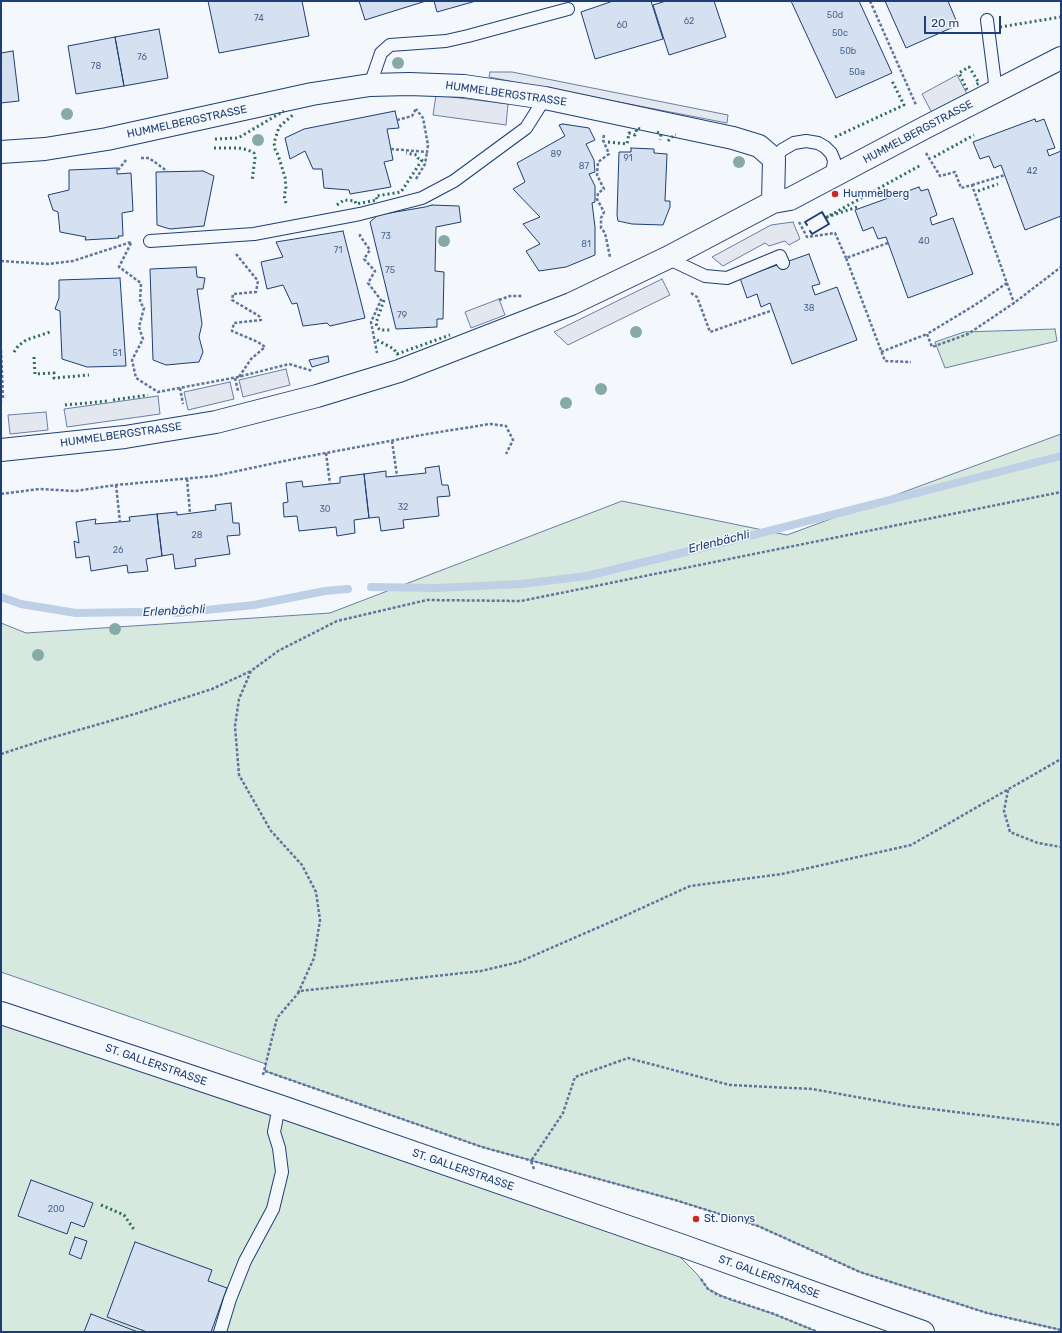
<!DOCTYPE html>
<meta charset="utf-8">
<style>
body{margin:0}
#map{position:relative;width:1062px;height:1333px;overflow:hidden;background:#f4f7fb;font-family:Rubik,sans-serif}
canvas{display:block}
.frame{position:absolute;inset:0;border:2px solid #1d3f73;pointer-events:none}
.scale{position:absolute;left:924px;top:16px;width:77px;height:18px;box-sizing:border-box;border:2px solid #1d3f73;border-top:0;padding-left:5px;font-size:12px;line-height:14px;white-space:nowrap;color:#1d3f73;-webkit-text-stroke:3px #f4f7fb;paint-order:stroke}
</style>
<div id="map">
<canvas width="1062" height="1333"></canvas>
<div class="frame"></div>
<div class="scale">20 m</div>
</div>
<script>
const c = document.querySelector('canvas').getContext('2d');
c.lineJoin = 'round';
function paint(path, color) {
  c.fillStyle = color;
  c.fill(path, 'evenodd');
}
function shape(rows) {
  const path = new Path2D();
  for (const r of rows) {
    path.moveTo(r[0], r[1]);
    for (let i = 2; i < r.length; i += 2) path.lineTo(r[i], r[i + 1]);
  }
  return path;
}
function strokePath(path, color, width, dash) {
  c.strokeStyle = color;
  c.lineWidth = width;
  c.lineCap = dash ? 'butt' : 'round';
  c.setLineDash(dash || []);
  c.stroke(path);
}
function label(font, color, halo, rows, align = 'center') {
  c.font = font + ' Rubik,sans-serif';
  c.lineWidth = 3;
  c.setLineDash([]);
  c.textBaseline = 'middle';
  c.strokeStyle = halo;
  c.fillStyle = color;
  for (const [text, x, y, turn = 0] of rows) {
    c.save();
    c.translate(x, y);
    c.rotate((+turn || 0) * Math.PI / 180);
    c.textAlign = isNaN(turn) ? turn : align;
    if (halo) c.strokeText(text, 0, 0);
    c.fillText(text, 0, 0);
    c.restore();
  }
}
const green = shape([
 [1055,329,1057,341,945,368,935,342,964,332,1055,329],
 [1061,434,1061,1330,987,1313,860,1272,758,1226,675,1200,482,1147,265,1071,266,1064,1,972,1,623,26,633,330,613,622,501,787,535,1061,434],
 [1,1013,662,1239,697,1274,708,1289,731,1300,774,1314,818,1332,1,1332,1,1013]
]);
const parking = shape([
 [490,72,512,72,728,115,727,123,489,77,490,72],
 [957,75,967,94,932,113,922,94,957,75],
 [436,95,508,104,506,125,433,115,436,95],
 [793,222,800,239,789,245,785,241,769,246,765,243,723,266,712,257,771,225,793,222],
 [662,279,670,295,568,345,554,332,662,279],
 [499,299,505,315,471,328,465,312,499,299],
 [286,369,290,385,243,397,239,380,286,369],
 [230,382,234,399,188,410,184,392,230,382],
 [158,396,160,414,67,427,64,409,158,396],
 [46,412,48,430,10,434,8,415,46,412]
]);
const stream = shape([
 [371,587,437,588,521,584,587,576,714,545,1061,456],
 [1,597,21,604,76,613,137,612,150,613,169,611,177,613,254,605,325,591,348,589]
]);
const building = shape([
 [208,1,302,1,309,36,219,53,208,1],
 [359,1,426,1,365,20,359,1],
 [434,1,476,1,437,12,434,1],
 [613,1,651,1,663,39,595,59,581,12,613,1],
 [666,1,714,1,726,37,669,55,653,5,666,1],
 [791,1,859,1,892,73,836,98,791,1],
 [885,1,948,1,958,25,906,48,885,1],
 [159,29,168,78,124,86,115,37,159,29],
 [115,37,124,86,76,94,68,46,115,37],
 [13,51,19,101,1,103,1,53,13,51],
 [395,111,399,128,387,129,393,160,384,162,391,187,350,194,349,190,324,188,322,169,313,169,305,151,290,159,285,138,304,129,395,111],
 [1035,119,1036,122,1044,119,1055,148,1047,150,1049,156,1061,151,1061,216,1025,230,1001,165,994,168,989,156,980,159,973,142,1035,119],
 [563,124,589,128,595,140,586,144,594,160,595,172,589,174,595,186,595,202,592,203,595,227,595,255,566,267,539,271,526,251,540,244,523,224,540,217,513,189,525,182,517,163,565,136,559,125,563,124],
 [631,148,654,149,654,153,667,154,665,201,670,201,670,207,663,225,632,224,618,221,617,215,619,152,631,152,631,148],
 [117,168,117,174,131,173,133,211,122,213,123,236,118,236,119,238,85,240,86,237,60,232,58,212,53,210,48,195,69,190,69,170,117,168],
 [203,171,214,176,204,226,170,229,157,225,156,172,203,171],
 [919,187,921,191,928,189,937,215,930,218,932,225,953,218,973,274,908,298,886,237,878,239,873,227,863,231,855,210,919,187],
 [432,205,459,206,461,222,436,227,435,271,444,272,443,319,437,319,437,327,396,329,370,222,378,215,425,207,432,205],
 [343,231,365,318,330,326,327,323,303,326,297,303,292,304,283,285,267,289,261,262,283,257,276,242,343,231],
 [809,254,820,284,812,286,815,295,837,287,857,340,792,364,770,303,761,307,757,294,747,298,740,278,809,254],
 [196,267,197,277,205,278,203,289,197,289,202,324,199,337,203,352,199,362,166,365,153,360,150,269,196,267],
 [120,278,126,366,87,367,62,359,60,311,55,309,59,298,59,280,120,278],
 [328,356,329,362,312,367,309,360,328,356],
 [439,466,442,485,448,485,450,496,437,497,439,516,403,520,404,528,381,531,379,517,369,518,364,474,386,471,386,477,397,476,426,473,425,468,439,466],
 [364,474,369,518,354,520,355,533,337,536,336,527,299,531,297,516,284,517,283,503,288,502,286,483,302,481,303,487,330,484,340,483,340,477,364,474],
 [231,503,233,523,239,523,240,535,227,536,230,554,195,559,196,566,175,569,173,554,162,556,157,514,177,512,177,515,216,510,215,505,231,503],
 [157,514,162,556,146,559,148,571,128,573,127,565,91,571,89,556,76,558,74,541,79,543,76,522,96,519,95,524,130,521,129,517,157,514],
 [31,1180,93,1203,84,1227,71,1222,67,1234,18,1216,31,1180],
 [75,1237,87,1241,81,1259,69,1254,75,1237],
 [135,1242,212,1270,208,1281,227,1288,211,1332,147,1332,107,1317,135,1242],
 [91,1314,138,1332,84,1332,91,1314]
]);
const path = shape([
 [870,1,916,105],
 [397,120,412,116,416,109],
 [604,135,603,140,609,154,598,162,597,175,604,189,598,193,597,199,604,212,601,218,601,228,605,233,610,257],
 [391,149,427,152,428,145,423,118,416,109],
 [926,153,940,176,955,172,961,188,972,185,1014,303],
 [141,158,149,158,167,171],
 [118,170,126,160],
 [416,179,425,164,427,152],
 [972,185,1005,175],
 [799,222,807,237,835,233,846,258],
 [360,234,360,236,370,250,364,259,375,271,368,283,381,300,371,322,377,353],
 [131,243,119,267,141,283,140,302,144,308,139,327,143,339,132,360,136,378,158,392,238,377,289,364,313,371],
 [888,243,846,258,885,361,911,362],
 [236,254,258,281,256,292,233,294,232,300,259,316,261,320,234,323,232,331,258,342,265,347,251,359,239,377],
 [1,261,48,264,73,261,131,242],
 [1007,283,975,305,927,334,932,347,968,334,1014,303,1061,267],
 [691,293,697,297,710,332,773,310],
 [499,300,510,296,522,296],
 [1,350,3,398,1,400],
 [881,352,927,334],
 [235,378,238,391],
 [180,388,183,404],
 [392,441,397,476],
 [326,453,330,484],
 [187,479,190,513],
 [116,485,120,522],
 [1,494,39,489,75,491,116,485,214,476,294,459,427,434,490,424,506,426,513,440,506,454],
 [1,754,47,739,138,713,212,689,251,671],
 [1008,790,1004,811,1010,832,1038,843,1061,847],
 [298,993,314,958,320,920,316,892,302,865,271,831,239,775,235,726,239,699,251,671,278,651,337,621,427,600,521,601,1061,492],
 [265,1071,482,1147,675,1200,758,1226,860,1272,987,1313,1061,1330],
 [263,1075,277,1018,300,991,481,971,519,962,620,918,690,886,782,874,911,845,1061,759],
 [534,1169,531,1161,563,1113,575,1077,628,1058,730,1085,812,1089,907,1106,1061,1125],
 [701,1279,708,1289,718,1295,774,1314,818,1332]
]);
const service = shape([
 [987,20,996,91],
 [370,85,381,53,390,45,446,41,468,36,568,9],
 [774,159,782,150,794,143,806,141,818,143,825,147,831,153,834,160,833,168,829,178],
 [150,241,254,234,360,214,422,198,454,181,526,128,545,98],
 [667,258,705,276,727,278,780,256,783,263],
 [220,1332,230,1299,245,1261,273,1209,282,1172,279,1148,274,1132,279,1106]
]);
const minor = shape([
 [1,152,45,149,107,139,312,94,370,85,409,84,464,86,545,98,733,138,759,146,774,159,773,202],
 [1,450,125,437,216,422,317,396,399,371,571,304,667,258,773,202,790,199,926,127,1061,58]
]);
const primary = shape([
 [1,1013,279,1106,683,1246,923,1332]
]);
const hedge = shape([
 [1000,27,1061,17],
 [967,90,959,73,969,67,979,83,974,86],
 [657,132,661,134,660,140],
 [835,137,904,105,892,81],
 [215,139,238,138,284,111],
 [668,141,674,135,676,135],
 [608,142,627,144,629,133,635,135,637,128,640,129],
 [214,148,239,148,248,150,254,153,255,158,252,181],
 [934,157,974,135],
 [978,191,998,184],
 [286,203,284,196,286,189,285,177,278,155,275,149,274,143,279,127,294,114],
 [337,205,344,200,355,201,356,204,377,200,376,196,401,192,422,160,418,158,417,155,406,153],
 [857,207,827,217,921,165],
 [384,300,376,323,377,327,380,330,390,330],
 [377,340,394,349,397,354,450,335],
 [14,352,18,346,26,340,50,332],
 [34,357,35,374,54,373,54,378,89,375],
 [113,400,148,395],
 [65,405,108,401],
 [101,1205,124,1215,135,1231]
]);
const wall = shape([
 [807,225,805,222,822,212,829,224,812,234,810,231]
]);
const trees = [
 [398,63],
 [67,114],
 [258,140],
 [739,162],
 [444,241],
 [636,332],
 [601,389],
 [566,403],
 [115,629],
 [38,655]
];
const markers = [
 [835,194,4,"#c62828"],
 [696,1219,4,"#c62828"]
];
const numberNames = [
 ["50d",835,15],
 ["74",259,18],
 ["62",689,21],
 ["60",622,25],
 ["50c",840,33],
 ["50b",848,51],
 ["76",142,57],
 ["78",96,66],
 ["50a",857,72],
 ["89",556,154],
 ["91",628,158],
 ["87",584,166],
 ["42",1032,171],
 ["73",386,236],
 ["40",924,241],
 ["81",586,244],
 ["71",338,250],
 ["75",390,270],
 ["38",809,308],
 ["79",402,315],
 ["51",117,353],
 ["32",403,507],
 ["30",325,509],
 ["28",197,535],
 ["26",118,550],
 ["200",56,1209]
];
const streetNames = [
 ["HUMMELBERGSTRASSE",506,94,8],
 ["HUMMELBERGSTRASSE",187,122,-12],
 ["HUMMELBERGSTRASSE",918,132,-28],
 ["HUMMELBERGSTRASSE",121,435,-8],
 ["ST. GALLERSTRASSE",156,1065,19],
 ["ST. GALLERSTRASSE",463,1170,19],
 ["ST. GALLERSTRASSE",769,1277,20]
];
const poiNames = [
 ["Hummelberg",843,194],
 ["St. Dionys",704,1219]
];
const waterNames = [
 ["Erlenbächli",719,542,-14],
 ["Erlenbächli",174,611,-3]
];
paint(green, '#d7e8df');
strokePath(green, '#687fa3', 1);
paint(parking, '#e3e8f0');
strokePath(parking, '#687fa3', 1);
strokePath(stream, '#bed0e5', 8);
paint(building, '#d5e0f0');
strokePath(building, '#1d3f73', 1);
strokePath(service, '#1d3f73', 14);
strokePath(minor, '#1d3f73', 24);
strokePath(primary, '#1d3f73', 24);
strokePath(path, '#5e769c', 2.5, [3, 2]);
strokePath(service, '#f4f7fb', 12);
strokePath(minor, '#f4f7fb', 22);
strokePath(primary, '#f4f7fb', 22);
strokePath(hedge, '#2c6c60', 3, [2, 3]);
strokePath(wall, '#1d3f73', 2);
c.fillStyle = '#86aba6';
for (const [x, y] of trees) {
  c.beginPath();
  c.arc(x, y, 6, 0, 2 * Math.PI);
  c.fill();
}
for (const [x, y, r, color] of markers) {
  const dot = new Path2D();
  dot.arc(x, y, r, 0, 2 * Math.PI);
  c.fillStyle = color;
  c.fill(dot);
  strokePath(dot, '#f4f7fb', 1.5);
}
label('9px', '#4b6792', null, numberNames);
label('11px', '#1d3f73', '#f4f7fb', streetNames);
label('11px', '#1d3f73', '#f4f7fb', poiNames, 'left');
label('italic 12px', '#1d3f73', '#f4f7fb', waterNames);
</script>
